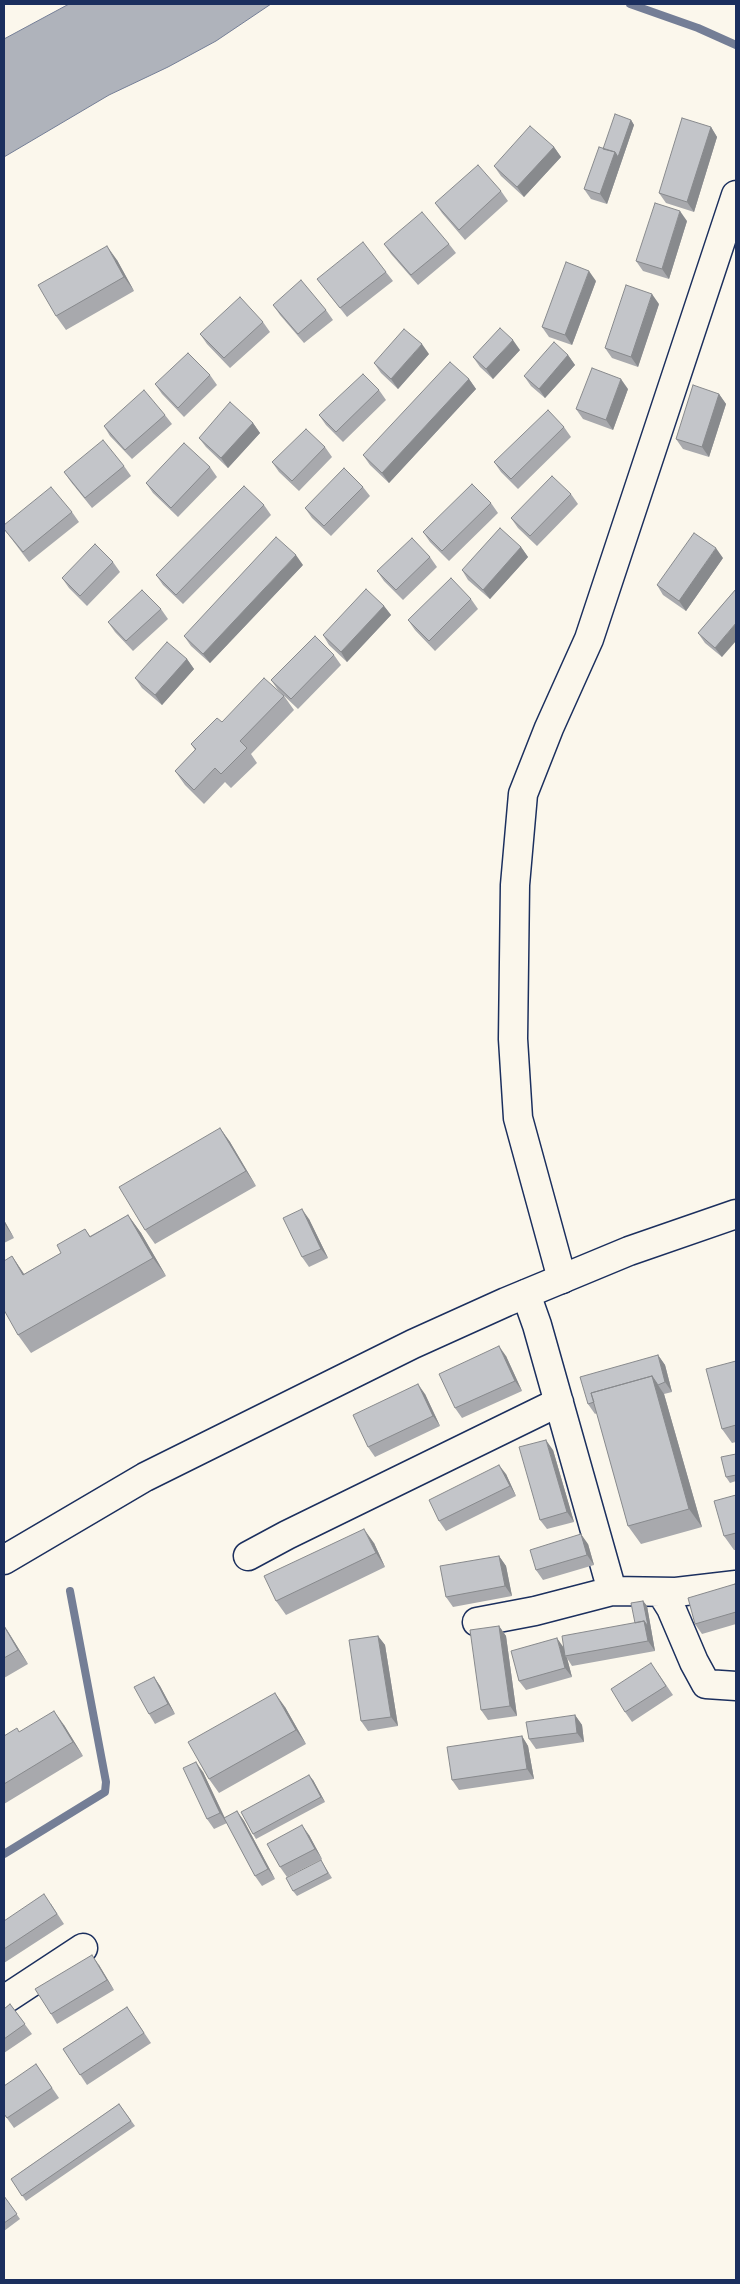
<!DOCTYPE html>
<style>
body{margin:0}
#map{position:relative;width:740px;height:2284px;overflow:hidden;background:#fbf7ec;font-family:Pangolin,sans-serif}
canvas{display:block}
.frame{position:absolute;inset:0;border:5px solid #1b2f5e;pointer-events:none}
</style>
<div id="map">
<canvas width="740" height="2284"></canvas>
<div class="frame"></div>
</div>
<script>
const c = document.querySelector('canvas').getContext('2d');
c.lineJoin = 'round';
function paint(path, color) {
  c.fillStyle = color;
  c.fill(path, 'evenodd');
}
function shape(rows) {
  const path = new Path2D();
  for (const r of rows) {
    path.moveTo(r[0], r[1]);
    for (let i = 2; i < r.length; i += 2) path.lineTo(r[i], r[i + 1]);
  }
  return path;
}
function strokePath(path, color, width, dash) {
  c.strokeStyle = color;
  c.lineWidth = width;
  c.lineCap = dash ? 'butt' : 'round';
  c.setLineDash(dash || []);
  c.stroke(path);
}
const water = shape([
 [69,4,271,4,216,41,168,67,109,95,4,157,4,39,69,4]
]);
const stream = shape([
 [630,4,698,28,736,45],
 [4,1854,105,1792,106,1782,70,1591]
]);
const minor = shape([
 [562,1279,518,1118,513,1039,515,885,523,794,549,728,589,639,736,195],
 [526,1294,537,1325,612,1591],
 [248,1556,287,1535,559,1402],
 [661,1592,671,1608,694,1662,706,1684,736,1686],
 [477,1622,535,1611,612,1591,676,1592,736,1585],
 [4,2000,83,1948]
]);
const major = shape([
 [4,1560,145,1477,413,1344,506,1302,629,1251,736,1214]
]);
const wall = shape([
 [631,120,634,125,607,204,591,199,584,189,603,149],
 [711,127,717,137,694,212,666,203,659,193],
 [554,147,561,157,524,197,501,176,494,166],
 [501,191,508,201,465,240,442,213,435,203],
 [687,221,669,279,643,271,636,261],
 [384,244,449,244,456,253,418,285,391,254],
 [117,260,134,291,66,330,56,316],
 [386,272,393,281,347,317,317,279],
 [596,281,572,345,549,337,542,327],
 [659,304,638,367,612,358,605,348],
 [273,305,326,310,333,320,304,343,280,315],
 [263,322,270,332,230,368,207,344,200,334],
 [520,350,493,379,480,367,473,357],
 [429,354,398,389,381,373,374,363],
 [568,355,575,365,545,398,531,386,524,376],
 [210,375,217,385,184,417,162,394,155,384],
 [469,379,476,389,389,483,370,465,363,455],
 [628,389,613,430,583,419,576,409],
 [379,390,386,400,343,442,326,425,319,415],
 [719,394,726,404,709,457,683,449,676,439],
 [165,415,172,424,132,459,110,436,104,426],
 [253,423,260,433,228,468,206,447,199,438],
 [564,427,571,437,518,489,501,472,494,462],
 [325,447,332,457,299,491,279,472,272,462],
 [124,466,131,476,92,508,71,482,64,472],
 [210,467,217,477,178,517,153,493,146,483],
 [363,487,370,496,331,536,312,518,305,508],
 [571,494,578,504,537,546,518,528,511,518],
 [491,503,498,513,449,561,430,542,423,532],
 [264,505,271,515,183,604,163,585,156,575],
 [72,512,79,522,29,562,4,529],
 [521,547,528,557,490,599,468,580,462,570],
 [430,557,437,567,403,600,384,581,377,571],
 [723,558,686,611,663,595,657,585],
 [113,562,120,572,87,606,69,588,62,578],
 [303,565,210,663,191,646,184,636],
 [736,589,722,657,705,643,698,633],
 [471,599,478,609,435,651,415,630,408,620],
 [384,606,391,615,347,662,329,645,323,635],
 [161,609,168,619,133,651,115,632,108,622],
 [334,655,341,665,298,709,278,690,271,680],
 [187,659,194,669,162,705,142,688,135,678],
 [284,696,294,710,251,754,257,763,231,788,225,782,204,804,185,785,175,771,195,750,191,744,222,722],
 [220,1128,230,1142,256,1186,155,1244,145,1230],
 [128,1215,141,1233,166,1276,31,1353,18,1335,12,1256,24,1274,61,1253,85,1229,90,1236],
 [309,1219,328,1258,309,1267,302,1257],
 [4,1220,14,1238,4,1243],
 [658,1355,665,1365,672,1392,664,1394,702,1527,641,1544,628,1526,597,1413,595,1414,588,1404],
 [506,1356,522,1391,462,1418,455,1408],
 [736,1361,736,1442,732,1443,722,1429],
 [425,1394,440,1426,375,1457,368,1447],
 [553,1450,574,1522,547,1529,540,1520],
 [736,1454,736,1481,730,1483,726,1477],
 [506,1474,516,1496,446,1531,439,1521],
 [736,1495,736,1550,734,1550,724,1536],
 [374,1543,385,1567,286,1615,276,1601],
 [588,1544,594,1565,543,1580,536,1570],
 [499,1556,506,1566,512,1596,453,1607,446,1597],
 [735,1584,736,1585,736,1624,702,1634,695,1624],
 [643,1601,647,1606,655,1651,572,1666,567,1658,572,1677,526,1690,519,1681,564,1647,635,1623],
 [4,1625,28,1664,4,1678],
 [499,1626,506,1636,517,1716,488,1720,481,1710],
 [378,1636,385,1645,398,1726,368,1731,361,1721],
 [658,1673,673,1695,632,1722,625,1712],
 [154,1677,160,1686,175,1714,155,1724,149,1714],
 [285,1707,306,1744,219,1793,209,1779],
 [575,1715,582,1725,584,1742,536,1749,529,1739],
 [64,1725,83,1756,4,1804,4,1736,20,1732],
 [522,1736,528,1746,534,1779,459,1790,452,1780],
 [203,1772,225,1818,237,1811,244,1821,275,1879,262,1886,255,1876,227,1823,214,1829,207,1819],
 [313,1780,325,1802,256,1839,253,1834],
 [309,1835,322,1859,287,1877,280,1867],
 [321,1860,332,1878,297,1896,293,1891],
 [51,1904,64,1924,4,1963,4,1921],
 [99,1965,114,1990,57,2024,51,2014],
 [10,2004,32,2034,4,2053,4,2009],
 [127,2007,151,2043,87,2085,63,2049],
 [36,2064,59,2098,14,2128,4,2114],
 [119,2104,135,2126,26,2201,11,2179],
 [4,2196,20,2219,4,2231]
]);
const shadedWall = shape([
 [631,120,634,125,607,204,600,194,615,152],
 [711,127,717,137,694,212,687,202],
 [554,147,561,157,524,197,517,187],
 [680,211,687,221,669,279,662,269],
 [107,246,117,260,134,291,124,277],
 [589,271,596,281,572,345,565,335],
 [652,294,659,304,638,367,631,357],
 [513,340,520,350,493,379,486,369],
 [422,344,429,354,398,389,391,379],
 [568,355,575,365,545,398,539,389],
 [469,379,476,389,389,483,382,473],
 [621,379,628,389,613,430,606,420],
 [719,394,726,404,709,457,702,447],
 [253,423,260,433,228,468,221,458],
 [521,547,528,557,490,599,483,590],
 [716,548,723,558,686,611,679,601],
 [296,555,303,565,210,663,203,654],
 [384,606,391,615,347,662,341,652],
 [736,623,736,641,722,657,715,648],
 [187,659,194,669,162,705,155,695],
 [220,1128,230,1142,256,1186,246,1171],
 [302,1209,309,1219,328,1258,321,1249],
 [128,1215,141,1233,166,1276,153,1258],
 [4,1220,14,1238,4,1223],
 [12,1256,24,1274,23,1275],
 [499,1346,506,1356,522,1391,515,1381],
 [658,1355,665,1365,672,1392,665,1382],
 [652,1376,664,1394,702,1527,689,1509],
 [418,1384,425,1394,440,1426,433,1416],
 [546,1440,553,1450,574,1522,567,1512],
 [499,1465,506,1474,516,1496,510,1486],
 [364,1529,374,1543,385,1567,376,1553],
 [581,1534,588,1544,594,1565,587,1555],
 [499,1556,506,1566,512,1596,505,1586],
 [643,1601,647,1606,655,1651,648,1641,644,1621],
 [4,1625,28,1664,18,1650],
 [499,1626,506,1636,517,1716,510,1706],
 [378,1636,385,1645,398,1726,391,1717],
 [557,1638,564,1648,565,1656,567,1658,572,1677,565,1668],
 [154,1677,160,1686,175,1714,168,1704],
 [275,1693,285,1707,306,1744,296,1730],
 [54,1711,64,1725,83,1756,73,1742],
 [575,1715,582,1725,584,1742,577,1733],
 [522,1736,528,1746,534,1779,527,1769],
 [196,1762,203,1772,227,1823,220,1813],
 [309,1775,313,1780,325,1802,321,1797],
 [237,1811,244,1821,275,1879,268,1869],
 [302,1825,309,1835,322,1859,315,1849],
 [92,1955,99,1965,114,1990,107,1980]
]);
const building = shape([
 [615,114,631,120,618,157,615,152,603,149,615,114],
 [682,118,711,127,687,202,659,193,682,118],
 [530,126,554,147,517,187,494,166,530,126],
 [599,147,615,152,600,194,584,189,599,147],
 [478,165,501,191,459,230,435,203,478,165],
 [655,203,680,211,662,269,636,261,655,203],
 [422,212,449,244,411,275,384,244,422,212],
 [363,242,386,272,340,308,317,279,363,242],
 [107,246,124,277,56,316,38,285,107,246],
 [566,262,589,271,565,335,542,327,566,262],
 [301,280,326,310,298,334,273,305,301,280],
 [626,285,652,294,631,357,605,348,626,285],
 [240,297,263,322,224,358,200,334,240,297],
 [500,328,513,340,486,369,473,357,500,328],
 [404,329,422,344,391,379,374,363,404,329],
 [554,342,568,355,539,389,524,376,554,342],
 [188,353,210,375,178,408,155,384,188,353],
 [450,362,469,379,382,473,363,455,450,362],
 [592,368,621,379,606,420,576,409,592,368],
 [363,374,379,390,336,432,319,415,363,374],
 [693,385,719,394,702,447,676,439,693,385],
 [144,390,165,415,125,450,104,426,144,390],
 [230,402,253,423,221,458,199,438,230,402],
 [548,410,564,427,511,479,494,462,548,410],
 [306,429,325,447,292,481,272,462,306,429],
 [103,440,124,466,85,498,64,472,103,440],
 [184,443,210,467,171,508,146,483,184,443],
 [344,468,363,487,324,526,305,508,344,468],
 [552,476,571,494,530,536,511,518,552,476],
 [472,484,491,503,442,551,423,532,472,484],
 [244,486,264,505,176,595,156,575,244,486],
 [51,487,72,512,23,552,4,529,4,525,51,487],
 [500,528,521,547,483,590,462,570,500,528],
 [694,533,716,548,679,601,657,585,694,533],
 [276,537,296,555,203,654,184,636,276,537],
 [412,538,430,557,396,590,377,571,412,538],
 [95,544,113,562,80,596,62,578,95,544],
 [451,578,471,599,429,641,408,620,451,578],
 [366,589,384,606,341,652,323,635,366,589],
 [736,589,736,623,715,648,698,633,736,589],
 [142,590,161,609,126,641,108,622,142,590],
 [315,636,334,655,291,699,271,680,315,636],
 [167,642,187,659,155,695,135,678,167,642],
 [264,678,284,696,240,741,247,748,221,774,215,768,194,790,175,771,196,749,191,744,217,718,222,722,264,678],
 [220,1128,246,1171,145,1230,119,1187,220,1128],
 [302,1209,321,1249,302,1257,283,1218,302,1209],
 [128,1215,153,1258,18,1335,4,1310,4,1261,12,1256,23,1275,61,1253,57,1245,85,1229,90,1237,128,1215],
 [499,1346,515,1381,455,1408,439,1374,499,1346],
 [658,1355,665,1382,658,1385,652,1376,591,1393,594,1402,588,1404,580,1377,658,1355],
 [736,1361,736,1425,722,1429,706,1369,736,1361],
 [652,1376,689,1509,628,1526,591,1393,652,1376],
 [418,1384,433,1416,368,1447,353,1415,418,1384],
 [546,1440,567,1512,540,1520,519,1447,546,1440],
 [736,1454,736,1475,726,1477,721,1457,736,1454],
 [499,1465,510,1486,439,1521,429,1500,499,1465],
 [736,1495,736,1533,724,1536,714,1501,736,1495],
 [364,1529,376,1553,276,1601,264,1576,364,1529],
 [581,1534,587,1555,536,1570,530,1550,581,1534],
 [499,1556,505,1586,446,1597,440,1566,499,1556],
 [735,1584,736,1587,736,1612,695,1624,688,1598,735,1584],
 [643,1601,648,1626,644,1621,635,1623,631,1603,643,1601],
 [644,1621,648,1641,565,1656,562,1636,644,1621],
 [4,1626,18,1650,4,1658,4,1626],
 [499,1626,510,1706,481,1710,470,1630,499,1626],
 [378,1636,391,1717,361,1721,349,1640,378,1636],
 [557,1638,565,1668,519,1681,511,1651,557,1638],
 [651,1663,666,1686,625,1712,611,1689,651,1663],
 [154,1677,168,1704,149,1714,134,1687,154,1677],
 [275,1693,296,1730,209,1779,188,1742,275,1693],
 [54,1711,73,1742,4,1784,4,1736,17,1728,19,1732,54,1711],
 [575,1715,577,1733,529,1739,526,1722,575,1715],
 [522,1736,527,1769,452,1780,447,1747,522,1736],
 [196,1762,220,1813,207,1819,183,1768,196,1762],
 [309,1775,321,1797,253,1834,241,1812,309,1775],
 [237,1811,268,1869,255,1876,224,1818,237,1811],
 [302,1825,315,1849,280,1867,267,1844,302,1825],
 [321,1860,328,1873,293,1891,286,1878,321,1860],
 [44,1894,57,1914,4,1949,4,1921,44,1894],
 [92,1955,107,1980,51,2014,35,1989,92,1955],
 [10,2004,25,2024,4,2039,4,2009,10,2004],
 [127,2007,144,2033,80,2075,63,2049,127,2007],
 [36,2064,52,2088,7,2118,4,2114,4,2086,36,2064],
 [119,2104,131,2121,22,2196,11,2179,119,2104],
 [4,2196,17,2214,4,2223,4,2196]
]);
paint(water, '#afb3bb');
strokePath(water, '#747e96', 1);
strokePath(stream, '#747e96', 8);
strokePath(minor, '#1b2f5e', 31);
strokePath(major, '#1b2f5e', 31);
strokePath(minor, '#fbf7ec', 28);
strokePath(major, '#fbf7ec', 28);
paint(wall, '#a8a9ad');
paint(shadedWall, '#888a8d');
paint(building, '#c3c5c9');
strokePath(building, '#888a8d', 1);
</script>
